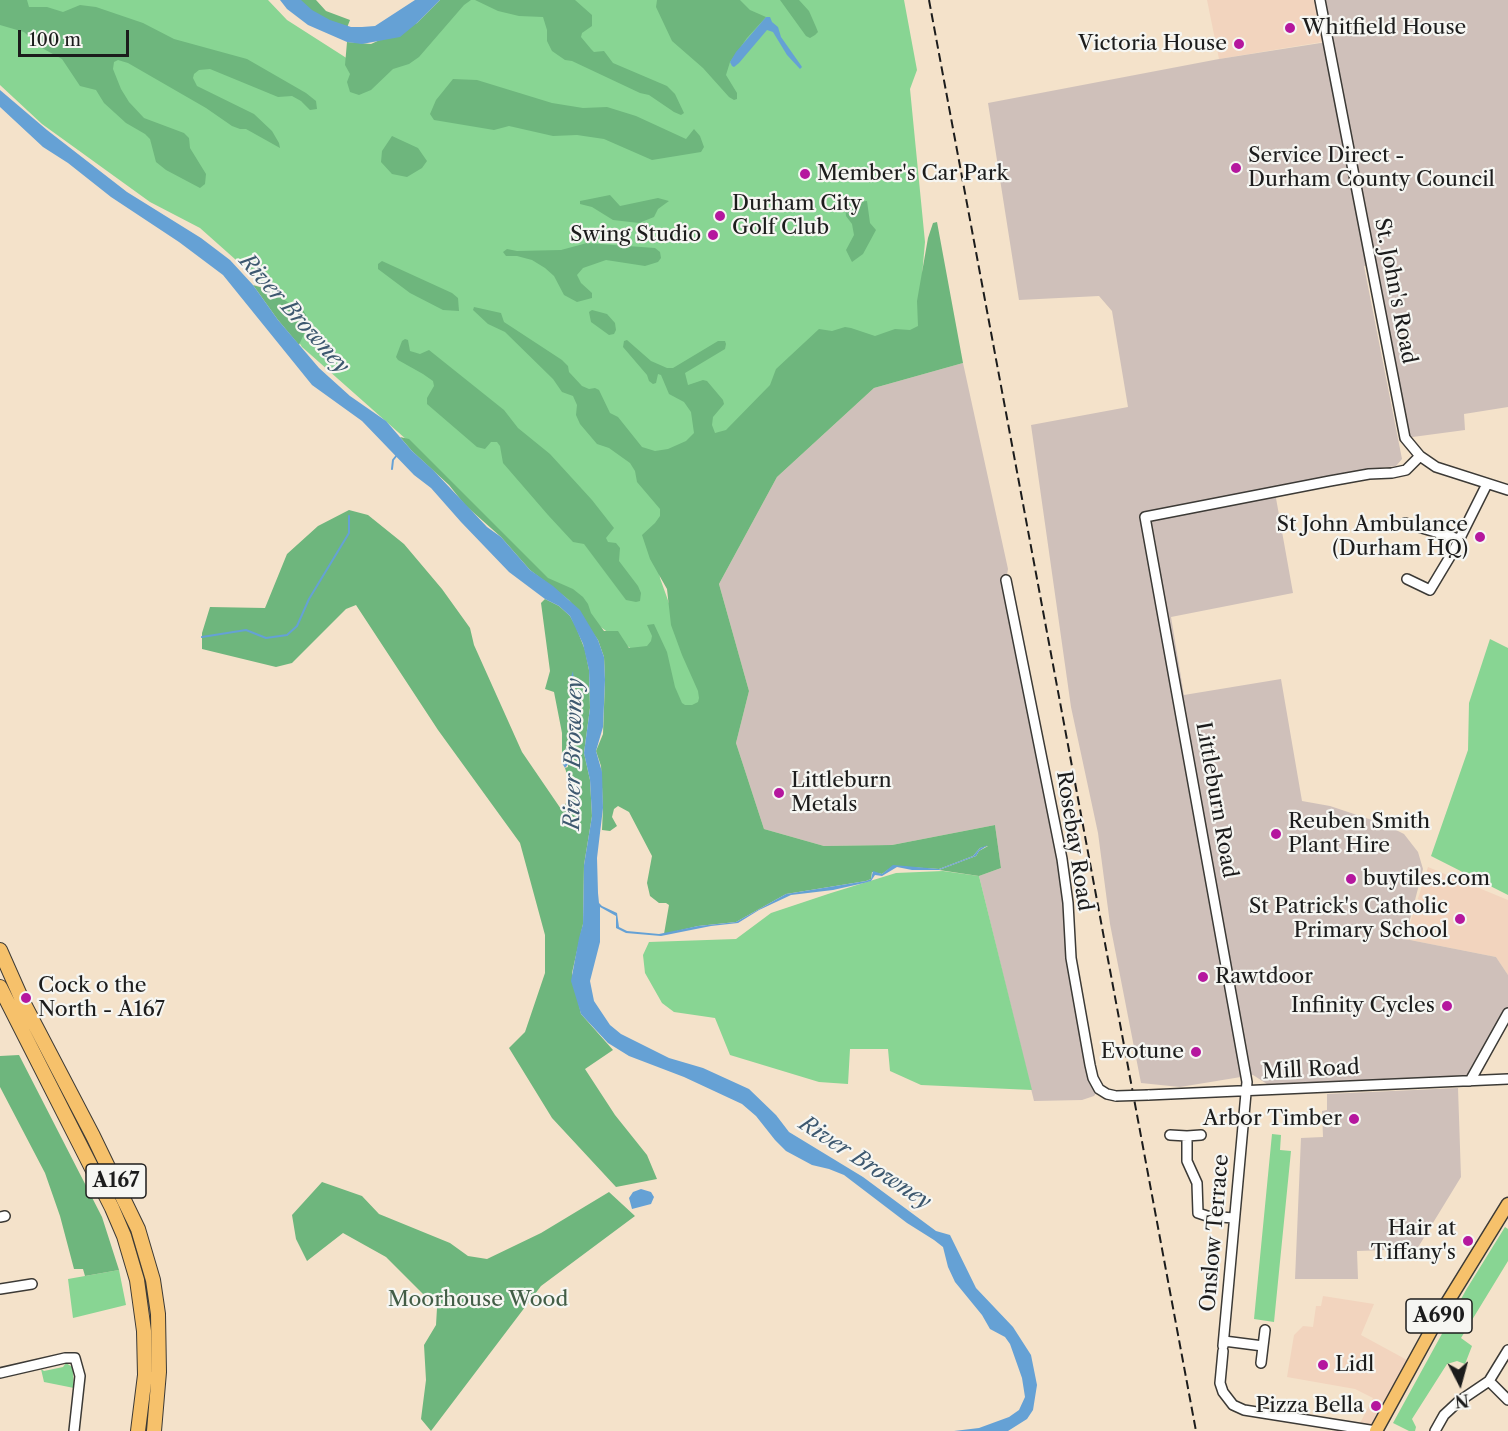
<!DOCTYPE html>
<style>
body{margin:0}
#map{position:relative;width:1508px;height:1431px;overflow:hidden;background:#f4e2ca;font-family:"Libre Caslon Text",serif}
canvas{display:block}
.north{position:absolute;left:1430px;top:1353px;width:60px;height:60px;-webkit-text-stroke:4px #f6f6f2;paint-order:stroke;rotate:174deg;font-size:16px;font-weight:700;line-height:24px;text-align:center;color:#1c1c1c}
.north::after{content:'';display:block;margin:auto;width:21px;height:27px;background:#1c1c1c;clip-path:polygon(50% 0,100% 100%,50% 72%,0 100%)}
.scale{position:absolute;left:18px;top:30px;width:111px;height:27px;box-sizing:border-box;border:3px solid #1c1c1c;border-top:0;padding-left:8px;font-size:18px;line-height:21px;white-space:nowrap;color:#1c1c1c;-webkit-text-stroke:4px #f6f6f2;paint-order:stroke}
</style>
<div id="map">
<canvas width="1508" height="1431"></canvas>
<div class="north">N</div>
<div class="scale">100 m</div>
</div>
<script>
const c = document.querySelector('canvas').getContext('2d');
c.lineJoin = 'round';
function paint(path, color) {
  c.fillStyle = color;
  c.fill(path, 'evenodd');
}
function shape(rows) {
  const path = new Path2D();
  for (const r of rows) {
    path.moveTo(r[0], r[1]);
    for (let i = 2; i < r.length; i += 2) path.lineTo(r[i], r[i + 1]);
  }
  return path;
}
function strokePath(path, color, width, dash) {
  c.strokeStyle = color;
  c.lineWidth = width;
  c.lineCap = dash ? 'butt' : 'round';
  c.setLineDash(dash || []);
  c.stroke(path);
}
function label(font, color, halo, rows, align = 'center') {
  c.font = font + ' "Libre Caslon Text",serif';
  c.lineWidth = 4.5;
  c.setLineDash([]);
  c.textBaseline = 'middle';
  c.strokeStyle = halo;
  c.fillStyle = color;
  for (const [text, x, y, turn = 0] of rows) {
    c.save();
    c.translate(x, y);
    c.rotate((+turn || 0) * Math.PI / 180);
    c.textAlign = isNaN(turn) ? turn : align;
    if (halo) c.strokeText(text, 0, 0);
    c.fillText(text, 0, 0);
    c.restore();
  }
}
const built = shape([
 [1207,0,1320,0,1328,41,1219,59],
 [1428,867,1508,900,1508,975,1496,957,1405,939],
 [1323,1296,1374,1304,1361,1335,1407,1360,1371,1428,1356,1431,1373,1398,1355,1389,1287,1377,1294,1335,1303,1326,1313,1327,1316,1306,1321,1306]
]);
const industrial = shape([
 [1320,0,1508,0,1508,407,1464,414,1465,430,1405,438,1372,264,1364,266,1402,459,1396,466,1349,472,1274,487,1293,593,1171,617,1184,695,1281,679,1302,801,1330,806,1384,824,1404,834,1418,852,1423,869,1405,939,1496,957,1508,975,1508,1008,1469,1076,1267,1084,1253,1075,1180,1087,1141,1083,1110,924,1098,833,1071,707,1031,425,1128,407,1112,311,1099,296,1019,300,988,103,1219,59,1327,42],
 [963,363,1008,569,1006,580,1044,768,1070,939,1099,1089,1094,1096,1082,1100,1034,1101,979,876,1001,868,995,825,892,845,824,846,764,829,736,743,749,691,719,584,777,477,874,388],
 [1458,1088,1461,1177,1417,1249,1357,1251,1358,1279,1295,1279,1301,1138,1323,1137,1322,1111,1327,1110,1327,1094]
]);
const green = shape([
 [0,0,268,0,287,20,348,59,465,0,904,0,917,70,910,89,925,242,919,310,923,328,653,528,660,578,705,704,680,709,654,665,595,623,553,586,416,448,302,347,263,284,200,228,150,202,42,124,0,85],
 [1490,639,1508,648,1508,895,1431,856,1468,750,1469,703],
 [943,871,979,876,1032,1090,921,1085,890,1071,888,1049,850,1049,848,1084,819,1082,730,1055,715,1018,674,1012,662,1003,645,973,643,955,649,942,736,939,771,913,831,893,896,873],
 [1272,1134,1281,1135,1280,1150,1291,1151,1274,1322,1254,1319],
 [1505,1227,1508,1229,1508,1261,1461,1338,1472,1346,1465,1364,1457,1361,1447,1364,1412,1419,1416,1427,1415,1431,1409,1431,1393,1423,1466,1290],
 [119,1270,126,1305,73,1318,68,1279],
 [66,1363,74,1368,73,1373,74,1388,44,1382,41,1369,44,1371,63,1367]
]);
const forest = shape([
 [0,0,27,0,29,7,47,7,63,12,80,5,96,7,143,23,174,39,247,59,306,93,316,101,317,109,310,110,301,101,292,96,278,97,210,69,199,70,194,74,193,78,197,86,254,114,272,131,279,143,280,148,246,129,240,129,232,126,206,108,128,63,118,60,114,62,113,69,121,89,129,102,144,118,184,133,189,138,190,148,206,174,205,184,200,188,166,170,156,162,150,139,145,134,126,123,104,103,96,90,80,86,62,59,42,48,24,32,0,25],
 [295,0,316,0,326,11,350,20,345,33],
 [440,0,471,0,464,5,419,57,409,64,393,69,371,90,359,95,350,92,347,82,350,74,345,65,347,42,371,44,417,23],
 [475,0,575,0,592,15,592,26,582,33,581,37,591,49,594,52,604,51,613,63,667,86,675,94,684,113,681,115,674,112,649,95,640,93,572,61,565,60,552,51,547,41,547,30,543,17,519,16,498,11],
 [657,0,740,0,750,10,766,17,747,38,730,62,726,75,737,93,737,99,734,100,729,97,703,68,672,41,656,7],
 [780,0,799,0,809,11,816,27,818,32,815,35,810,38,806,36],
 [453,79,477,80,552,103,583,108,607,107,636,116,686,139,694,129,700,136,704,147,701,152,652,160,604,139,577,135,553,136,509,126,494,130,434,120,430,114,436,100],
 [392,136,418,148,427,161,422,168,407,177,392,174,381,162,382,151],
 [610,195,620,206,658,198,669,201,658,209,654,217,639,223,613,220,592,207,580,204,580,201],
 [867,201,870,223,876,230,863,254,852,262,846,250,854,235,852,224,846,216,845,203],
 [937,222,963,363,874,388,777,477,719,584,749,691,736,743,764,829,824,846,892,845,995,825,1001,868,979,876,939,870,976,856,979,851,988,846,980,848,973,856,939,869,893,866,882,874,872,872,871,879,866,881,786,894,736,922,698,926,664,934,669,905,666,903,659,903,650,896,647,883,652,856,629,812,618,806,614,809,612,817,617,826,610,831,602,830,603,808,601,766,596,751,603,734,605,680,604,657,598,640,569,600,530,570,501,537,465,505,449,485,412,451,400,437,409,439,548,578,573,589,583,597,588,604,591,613,604,631,618,631,629,648,647,646,651,641,652,636,647,625,654,624,667,652,675,687,682,703,685,705,692,705,698,702,699,698,698,691,682,655,671,625,667,589,650,559,642,535,655,523,660,516,660,509,637,482,635,471,630,463,609,448,597,444,580,424,576,415,577,405,573,396,562,392,553,379,505,332,488,324,473,310,474,307,501,313,504,322,562,360,568,366,569,372,582,386,589,389,595,388,599,390,610,413,618,417,642,447,655,451,668,449,686,441,694,433,691,412,684,402,669,394,661,375,658,374,656,383,653,384,649,381,647,375,623,347,624,341,627,340,651,361,667,368,673,368,718,341,725,341,726,344,725,349,685,373,688,385,703,380,707,381,723,400,724,404,713,417,712,425,715,433,726,430,770,385,776,369,819,329,832,331,845,327,851,328,875,336,895,329,910,330,918,326,917,301,928,238,933,223],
 [587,243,655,248,660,252,661,258,658,262,645,266,606,260,583,268,577,275,581,283,592,293,592,298,577,302,564,295,554,276,545,268,532,260,517,256,506,256,503,252,507,249,517,251,561,250],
 [382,261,452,293,458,298,459,311,443,310,410,293,378,269,378,264],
 [253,285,270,290,289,303,295,303,303,310,306,315,304,334,299,345,278,320],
 [592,310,607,314,615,323,616,330,614,334,609,335,591,322,589,312],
 [405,339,408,340,410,351,420,354,429,350,504,410,518,428,550,454,592,500,614,528,606,538,608,542,616,543,620,548,619,561,638,586,641,593,640,601,636,602,626,600,584,544,573,542,548,515,503,463,500,446,497,442,491,442,485,449,477,447,427,404,427,398,434,386,433,381,423,374,398,360,396,357,402,341],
 [349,510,368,515,404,544,442,589,470,628,474,645,522,752,563,812,571,787,565,768,568,767,569,736,562,763,562,733,554,692,545,689,550,671,541,603,545,599,559,606,570,616,576,627,585,650,589,670,590,708,584,753,590,780,592,816,584,865,583,924,572,973,581,1014,613,1050,585,1069,615,1115,647,1155,657,1179,616,1187,552,1118,509,1048,525,1032,545,973,545,935,520,843,438,730,356,605,346,609,292,663,276,667,202,649,202,633,210,607,265,608,287,554,318,526],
 [19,1055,102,1217,119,1270,85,1276,83,1269,74,1269,60,1216,45,1173,0,1087,0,1056],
 [322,1182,362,1196,379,1214,450,1243,468,1256,487,1259,541,1233,609,1192,635,1216,541,1286,431,1431,421,1419,426,1380,424,1345,436,1325,437,1308,386,1257,343,1233,307,1261,296,1239,292,1215]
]);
const water = shape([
 [280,0,301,0,312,10,330,20,351,27,362,27,375,26,415,0,440,0,417,23,400,37,362,44,347,42,308,25,287,9],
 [766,17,770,17,772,22,778,27,781,37,800,64,802,67,800,69,787,55,773,32,767,30,739,63,734,67,732,66,730,62,736,52],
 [0,90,47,130,127,192,201,238,230,260,253,285,278,320,319,368,350,396,386,421,412,451,433,470,487,527,501,537,530,570,553,586,580,610,598,640,604,657,605,680,603,727,596,751,602,772,603,808,597,858,598,893,599,903,602,906,617,913,619,927,627,931,659,934,698,926,736,922,786,894,866,881,871,879,873,871,882,874,893,865,939,869,973,856,980,848,988,845,979,851,976,856,939,870,912,870,897,867,882,876,875,875,871,881,864,883,833,890,791,895,759,910,738,923,711,926,661,936,626,933,616,928,616,916,600,907,600,942,590,981,594,1001,610,1025,621,1034,669,1058,703,1068,749,1089,776,1115,789,1132,863,1177,936,1231,950,1235,976,1288,1013,1327,1031,1355,1037,1385,1033,1410,1027,1419,1008,1431,954,1431,979,1428,1009,1417,1019,1410,1025,1397,1022,1378,1010,1344,1005,1337,990,1329,982,1315,955,1282,948,1267,943,1247,934,1240,907,1223,844,1175,829,1169,812,1165,786,1151,775,1140,756,1116,742,1104,684,1077,629,1056,608,1043,581,1014,571,981,579,938,583,924,584,865,592,816,590,780,584,753,590,708,589,670,583,644,570,616,559,606,545,599,509,572,461,522,431,488,414,475,362,421,312,385,223,275,179,242,111,197,68,163,43,147,0,107],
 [573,671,576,703,572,724,569,719,574,709,570,695,571,677],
 [571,734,569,763,565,768,562,763],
 [641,1189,651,1192,654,1197,651,1204,632,1209,629,1198,633,1192]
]);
const stream = shape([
 [392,469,393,460,397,455],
 [202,637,246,630,266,638,287,635,297,626,309,599,349,533,349,516]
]);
const minor = shape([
 [1320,0,1405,438,1420,456,1436,467,1508,490],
 [1405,523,1459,539],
 [1407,579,1430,590,1454,550,1487,484],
 [1006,580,1062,859,1068,903,1071,958,1090,1065,1093,1078,1099,1089,1107,1094,1116,1096],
 [1470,1081,1508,1013],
 [1148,1095,1508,1079],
 [1170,1135,1187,1136,1201,1135],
 [1187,1136,1187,1161,1197,1183,1198,1213,1207,1216,1234,1218],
 [0,1217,5,1216],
 [0,1289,32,1284],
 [1224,1341,1263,1346],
 [1223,1346,1247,1082,1145,517,1330,481,1369,474,1392,473,1406,470,1420,456],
 [1223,1351,1220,1383,1223,1392,1233,1405,1244,1410,1376,1431],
 [1261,1363,1265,1330],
 [0,1373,65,1358,75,1358,80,1376,74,1431],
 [1489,1381,1508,1400],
 [1435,1431,1444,1415,1458,1402,1489,1381,1508,1350]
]);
const major = shape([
 [1376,1431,1439,1316,1508,1204]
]);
const highway = shape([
 [0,950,23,1002,93,1136,138,1229,153,1280,158,1314,159,1372,154,1431],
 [0,987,112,1208,124,1236,137,1280,144,1331,145,1375,138,1431]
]);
const rail = shape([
 [929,0,1196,1431]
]);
const minorBridge = shape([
 [1116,1096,1148,1095]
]);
const markers = [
 [1290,28,6,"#b5179e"],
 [1239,44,6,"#b5179e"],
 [1236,168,6,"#b5179e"],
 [805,174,6,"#b5179e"],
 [720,216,6,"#b5179e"],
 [713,235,6,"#b5179e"],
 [1480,537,6,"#b5179e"],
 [779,793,6,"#b5179e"],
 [1276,834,6,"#b5179e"],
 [1351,879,6,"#b5179e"],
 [1460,919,6,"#b5179e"],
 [1203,977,6,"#b5179e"],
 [26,998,6,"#b5179e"],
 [1447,1006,6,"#b5179e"],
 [1196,1052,6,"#b5179e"],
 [1354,1119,6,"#b5179e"],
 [1468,1241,6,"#b5179e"],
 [1323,1365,6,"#b5179e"],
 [1376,1406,6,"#b5179e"]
];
const shields = [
 [116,1181,60],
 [1439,1316,66]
];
const shieldNames = [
 ["A167",116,1181],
 ["A690",1439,1316]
];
const poiNames = [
 ["Whitfield House",1302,28],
 ["Victoria House",1227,44,"right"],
 ["Service Direct -",1248,156],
 ["Durham County Council",1248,180],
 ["Member's Car Park",817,174],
 ["Durham City",732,204],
 ["Golf Club",732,228],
 ["Swing Studio",701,235,"right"],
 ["St John Ambulance",1468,525,"right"],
 ["(Durham HQ)",1468,549,"right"],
 ["Littleburn",791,781],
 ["Metals",791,805],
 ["Reuben Smith",1288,822],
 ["Plant Hire",1288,846],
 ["buytiles.com",1363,879],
 ["St Patrick's Catholic",1448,907,"right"],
 ["Primary School",1448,931,"right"],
 ["Rawtdoor",1215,977],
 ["Cock o the",38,986],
 ["North - A167",38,1010],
 ["Infinity Cycles",1435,1006,"right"],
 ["Evotune",1184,1052,"right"],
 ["Arbor Timber",1342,1119,"right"],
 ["Hair at",1456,1229,"right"],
 ["Tiffany's",1456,1253,"right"],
 ["Lidl",1335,1365],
 ["Pizza Bella",1364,1406,"right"]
];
const streetNames = [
 ["St. John's Road",1395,291,79],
 ["Littleburn Road",1216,800,80],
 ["Rosebay Road",1074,841,81],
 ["Mill Road",1311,1070,-3],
 ["Onslow Terrace",1215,1233,-85]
];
const parkNames = [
 ["Moorhouse Wood",478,1300]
];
const waterNames = [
 ["River Browney",294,314,48],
 ["River Browney",574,754,-89],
 ["River Browney",865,1163,33]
];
paint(built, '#f2d4be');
paint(industrial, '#cfc0ba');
paint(green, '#88d593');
paint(forest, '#6eb67d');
paint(water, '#65a1d5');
strokePath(stream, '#65a1d5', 2);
strokePath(minor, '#3c3a36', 12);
strokePath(major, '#3c3a36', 15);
strokePath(highway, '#3c3a36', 16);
strokePath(minor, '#fff', 9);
strokePath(major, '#f6c16b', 12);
strokePath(highway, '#f6c16b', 14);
strokePath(rail, '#1c1c1c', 2, [9, 4.5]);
strokePath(minorBridge, '#3c3a36', 12, []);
strokePath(minorBridge, '#fff', 9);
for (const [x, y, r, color] of markers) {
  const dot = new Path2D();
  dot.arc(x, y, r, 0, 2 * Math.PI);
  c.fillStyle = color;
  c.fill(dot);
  strokePath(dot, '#f6f6f2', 2);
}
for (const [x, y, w] of shields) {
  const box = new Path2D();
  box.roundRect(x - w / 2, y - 17, w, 34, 4.5);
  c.fillStyle = '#f6f6f2';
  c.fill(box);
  strokePath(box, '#1c1c1c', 1.5);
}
label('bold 20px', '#1c1c1c', null, shieldNames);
label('21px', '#1c1c1c', '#f6f6f2', poiNames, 'left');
label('21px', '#1c1c1c', '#f6f6f2', streetNames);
label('21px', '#425d46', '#f6f6f2', parkNames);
label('italic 22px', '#3d586f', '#f6f6f2', waterNames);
</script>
